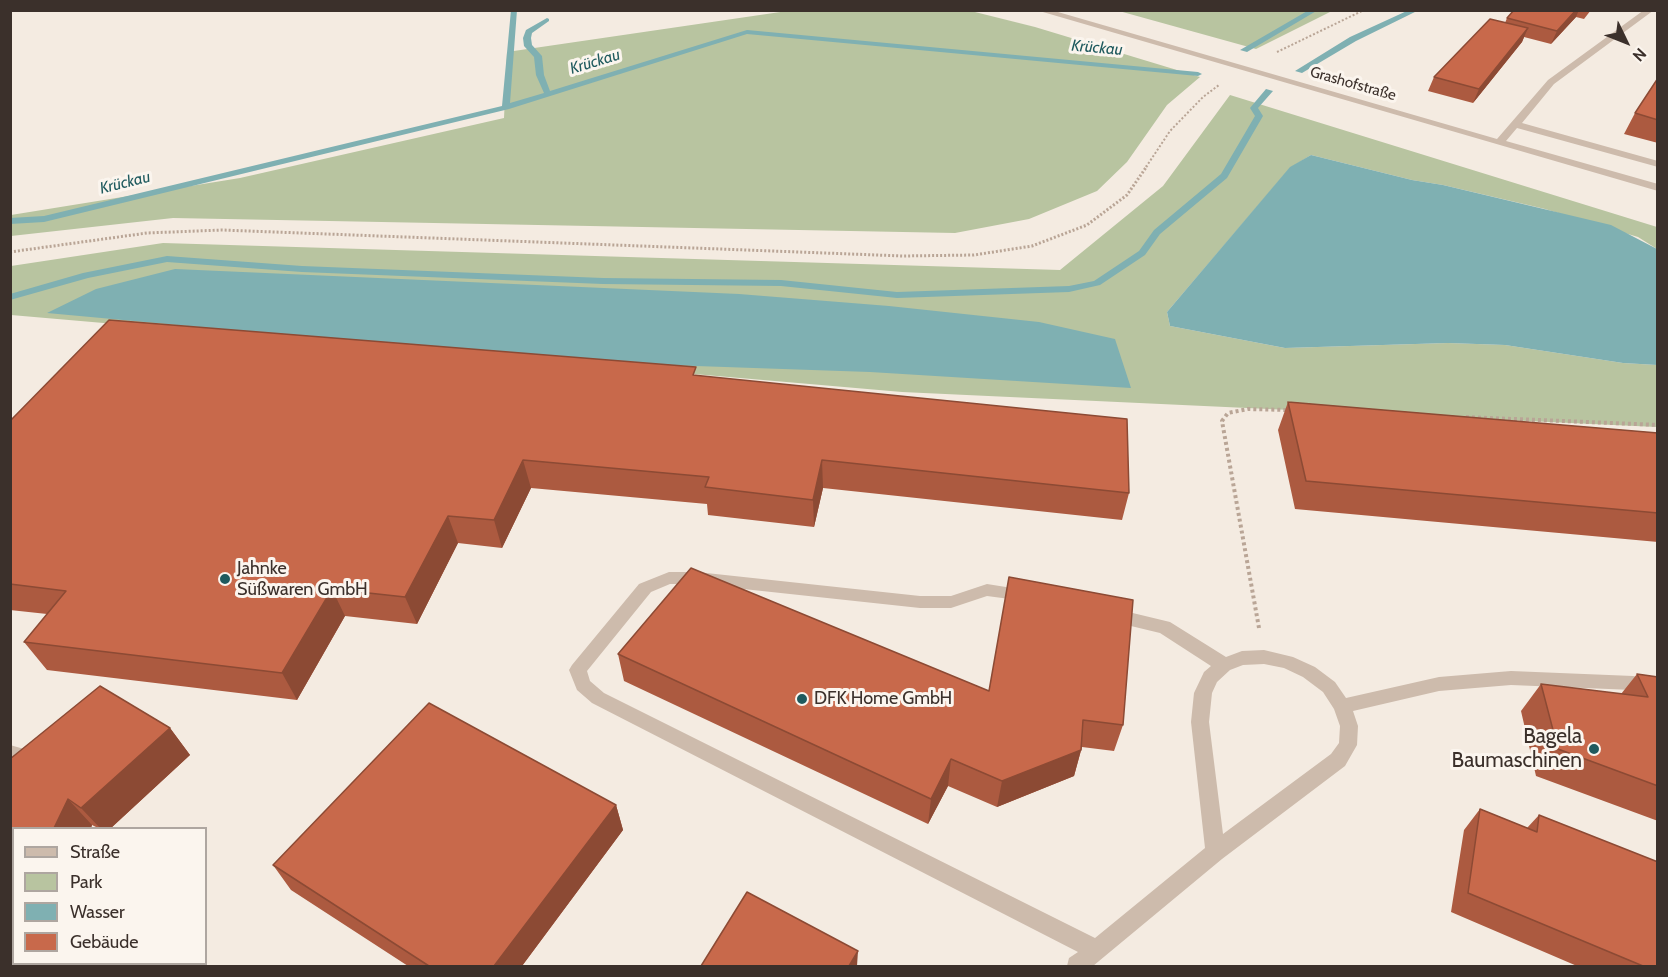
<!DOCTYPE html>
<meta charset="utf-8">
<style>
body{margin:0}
#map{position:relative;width:1668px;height:977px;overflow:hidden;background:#f4ebe1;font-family:Cabin,sans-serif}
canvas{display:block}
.frame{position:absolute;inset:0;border:12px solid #3b302b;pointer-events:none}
.legend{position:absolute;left:12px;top:827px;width:195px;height:138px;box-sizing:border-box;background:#fbf5ee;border:2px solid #aea6a0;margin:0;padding:8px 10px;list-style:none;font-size:18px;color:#3b302b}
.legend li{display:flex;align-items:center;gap:12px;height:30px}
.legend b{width:30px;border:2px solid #aea6a0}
.north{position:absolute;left:1596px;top:12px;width:60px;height:60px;-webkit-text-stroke:4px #fbf5ee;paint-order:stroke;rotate:133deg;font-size:16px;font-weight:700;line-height:24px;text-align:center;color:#3b302b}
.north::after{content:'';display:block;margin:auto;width:21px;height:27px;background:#3b302b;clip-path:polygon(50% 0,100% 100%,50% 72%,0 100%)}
</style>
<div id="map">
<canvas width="1668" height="977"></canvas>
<div class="frame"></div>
<ul class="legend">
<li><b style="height:8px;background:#cdbbac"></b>Straße</li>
<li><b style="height:16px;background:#b8c4a0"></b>Park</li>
<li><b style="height:16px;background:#7fb0b2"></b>Wasser</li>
<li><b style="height:16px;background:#c8694b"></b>Gebäude</li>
</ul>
<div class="north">N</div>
</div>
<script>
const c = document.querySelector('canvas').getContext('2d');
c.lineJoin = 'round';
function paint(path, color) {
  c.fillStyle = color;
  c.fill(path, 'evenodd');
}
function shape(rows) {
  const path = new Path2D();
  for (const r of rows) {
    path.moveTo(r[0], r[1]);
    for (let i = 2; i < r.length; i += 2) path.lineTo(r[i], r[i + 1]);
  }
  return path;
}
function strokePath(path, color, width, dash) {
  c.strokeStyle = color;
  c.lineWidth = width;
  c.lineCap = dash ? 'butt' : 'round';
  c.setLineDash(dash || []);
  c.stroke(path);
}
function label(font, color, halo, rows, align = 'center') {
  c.font = font + ' Cabin,sans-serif';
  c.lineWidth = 6;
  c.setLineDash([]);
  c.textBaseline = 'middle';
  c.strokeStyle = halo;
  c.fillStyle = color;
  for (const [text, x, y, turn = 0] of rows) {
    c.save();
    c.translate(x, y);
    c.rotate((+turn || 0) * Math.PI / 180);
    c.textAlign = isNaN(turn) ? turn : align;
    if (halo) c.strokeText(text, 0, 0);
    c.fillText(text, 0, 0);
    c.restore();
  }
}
const green = shape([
 [794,10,971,11,1035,27,1200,77,1167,105,1127,162,1097,191,1029,219,955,233,173,218,11,236,11,215,240,178,504,118,507,52],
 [1119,11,1332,10,1332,11,1256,49],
 [1230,95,1657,227,1657,249,1638,237,1545,209,1443,185,1412,180,1311,155,1290,168,1167,312,1170,326,1285,348,1448,343,1505,345,1623,363,1657,365,1657,427,902,392,11,315,11,266,163,243,1060,270,1163,186]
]);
const water = shape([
 [1311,155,1412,180,1443,185,1611,225,1657,249,1657,365,1623,363,1505,345,1448,343,1285,348,1170,326,1167,312,1290,167],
 [175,269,739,294,889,306,1039,322,1115,339,1131,388,870,372,580,362,47,313,96,289]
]);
const stream = shape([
 [511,10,517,10,510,103,544,93,536,75,534,57,524,46,523,38,526,30,547,18,549,19,549,21,532,33,531,38,532,45,542,56,544,75,550,91,747,30,1198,72,1202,74,1198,76,747,34,509,109,44,222,10,224,10,218,44,216,502,106,511,10],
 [1309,10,1318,10,1247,52,1240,50,1309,10],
 [1409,10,1419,10,1356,41,1302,73,1295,71,1350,37,1409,10],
 [1266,89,1273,91,1258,108,1263,116,1227,178,1160,234,1145,255,1100,285,1069,292,897,298,781,286,603,284,302,272,167,262,88,278,10,300,10,294,83,273,167,256,302,266,603,278,781,280,897,292,1069,286,1094,281,1139,251,1154,230,1221,174,1255,116,1250,108,1266,89]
]);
const pathFar2 = shape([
 [1277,52,1364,10],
 [1146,167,1170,131,1203,97,1219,85]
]);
const pathFar1 = shape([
 [10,252,147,233,222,230,903,256,974,255,1032,246,1087,225,1127,195,1147,166]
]);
const path = shape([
 [1466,417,1658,425],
 [1259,628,1222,421,1228,413,1248,409,1288,410]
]);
const minor = shape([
 [1036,10,1051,10,1497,139,1548,80,1644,10,1654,10,1554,84,1522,123,1658,161,1658,167,1517,128,1506,141,1658,184,1658,191,1036,10],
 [669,572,697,572,920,596,951,596,987,584,1031,591,1033,595,1031,599,1025,601,987,596,951,608,920,608,697,584,670,584,651,592,587,671,590,681,604,693,1095,938,1205,848,1191,722,1194,693,1204,672,1211,666,1160,633,1106,620,1104,615,1106,610,1112,608,1170,622,1226,657,1242,651,1264,650,1293,657,1315,667,1335,682,1346,698,1439,677,1511,671,1633,676,1658,680,1658,694,1633,690,1511,685,1439,691,1353,711,1358,726,1357,745,1345,766,1222,859,1093,966,1067,966,1069,958,1078,952,592,703,577,690,569,670,572,665,639,584,669,572],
 [1264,664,1284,668,1303,677,1323,692,1334,709,1340,726,1339,743,1331,754,1223,834,1209,722,1212,693,1217,682,1230,670,1243,665,1264,664],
 [10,745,24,749,26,755,24,761,17,763,10,761,10,745]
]);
const wall = shape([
 [1514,10,1591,10,1584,19,1576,17,1551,44,1524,37,1522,42,1473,103,1428,91,1434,77,1505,23,1507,18],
 [1658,78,1658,143,1624,134,1635,113],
 [697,376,1129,493,1122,520,823,488,814,527,708,515,707,504,531,488,502,548,458,543,417,624,345,616,297,700,47,670,24,642,47,614,10,610,10,421],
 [1288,402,1658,433,1658,542,1295,509,1278,430],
 [618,654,1123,725,1114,751,1082,747,1074,776,997,807,948,786,928,824,624,681],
 [1637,674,1658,677,1658,821,1536,776,1521,711,1541,684,1621,694],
 [170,728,190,755,111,828,98,828,92,825,91,828,14,828,14,955,10,958,10,759],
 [616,805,623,830,522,966,408,966,291,890,273,865],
 [1480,809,1527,828,1539,815,1658,966,1577,966,1451,912,1464,830]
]);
const shadedWall = shape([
 [1576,10,1579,10,1576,17,1551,44,1557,31],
 [1528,28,1522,42,1473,103,1479,89],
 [523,460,531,488,502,548,494,520],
 [822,460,823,488,814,527,813,500],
 [448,516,458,543,417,624,405,597],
 [332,589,345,616,297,700,282,673],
 [170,728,190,755,111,828,100,828,81,808],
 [1081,750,1074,776,997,807,1002,781],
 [951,759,948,786,928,824,931,799],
 [68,799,92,825,91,828,54,828],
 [616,805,623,830,522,966,494,966],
 [14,905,14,955,10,958,10,908],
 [858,951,857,966,849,966]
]);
const building = shape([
 [1514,10,1576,10,1557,31,1507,18,1514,10],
 [1490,19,1528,28,1479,89,1434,77,1490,19],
 [1658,78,1658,120,1635,113,1658,78],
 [109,320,696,367,693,375,1127,419,1129,493,822,460,813,500,705,487,709,477,523,460,494,520,448,516,405,597,332,589,282,673,24,642,66,591,10,584,10,421,109,320],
 [1288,402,1658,433,1658,513,1306,481,1288,402],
 [691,568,989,691,1009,577,1133,600,1123,725,1083,720,1081,750,1002,781,951,759,931,799,618,654,691,568],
 [1637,674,1658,677,1658,786,1558,749,1541,684,1648,697,1637,674],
 [100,686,170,728,81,808,68,799,54,828,14,828,14,905,10,908,10,759,100,686],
 [429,703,616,805,494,966,429,966,273,865,429,703],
 [1480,809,1537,832,1539,815,1658,862,1658,966,1643,966,1468,893,1480,809],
 [747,892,858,951,849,966,701,966,747,892]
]);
const markers = [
 [225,579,6,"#1f5a5e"],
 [802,699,6,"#1f5a5e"],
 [1594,749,6,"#1f5a5e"]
];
const farStreetnames = [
 ["Grashofstraße",1353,84,16]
];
const farWaternames = [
 ["Krückau",1097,48,5],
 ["Krückau",595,62,-17],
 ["Krückau",125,183,-14]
];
const poiNames = [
 ["Jahnke",237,569],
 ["Süßwaren GmbH",237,590],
 ["DFK Home GmbH",814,699]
];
const nearPoinames = [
 ["Bagela",1582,737],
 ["Baumaschinen",1582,761]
];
paint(green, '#b8c4a0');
paint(water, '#7fb0b2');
paint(stream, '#7fb0b2');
strokePath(pathFar2, '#b9a596', 2, [2, 2]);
strokePath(pathFar1, '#b9a596', 3, [2, 2]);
strokePath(path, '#b9a596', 4, [3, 3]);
paint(minor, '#cdbbac');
paint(wall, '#ac5a40');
paint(shadedWall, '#8c4a34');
paint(building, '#c8694b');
strokePath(building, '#8c4a34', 1.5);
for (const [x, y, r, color] of markers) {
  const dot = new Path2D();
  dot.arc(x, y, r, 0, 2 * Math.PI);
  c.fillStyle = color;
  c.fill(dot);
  strokePath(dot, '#fbf5ee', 2);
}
label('15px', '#3b302b', '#fbf5ee', farStreetnames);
label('italic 16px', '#1f5a5e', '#fbf5ee', farWaternames);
label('18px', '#3b302b', '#fbf5ee', poiNames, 'left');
label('21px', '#3b302b', '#fbf5ee', nearPoinames, 'right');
</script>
